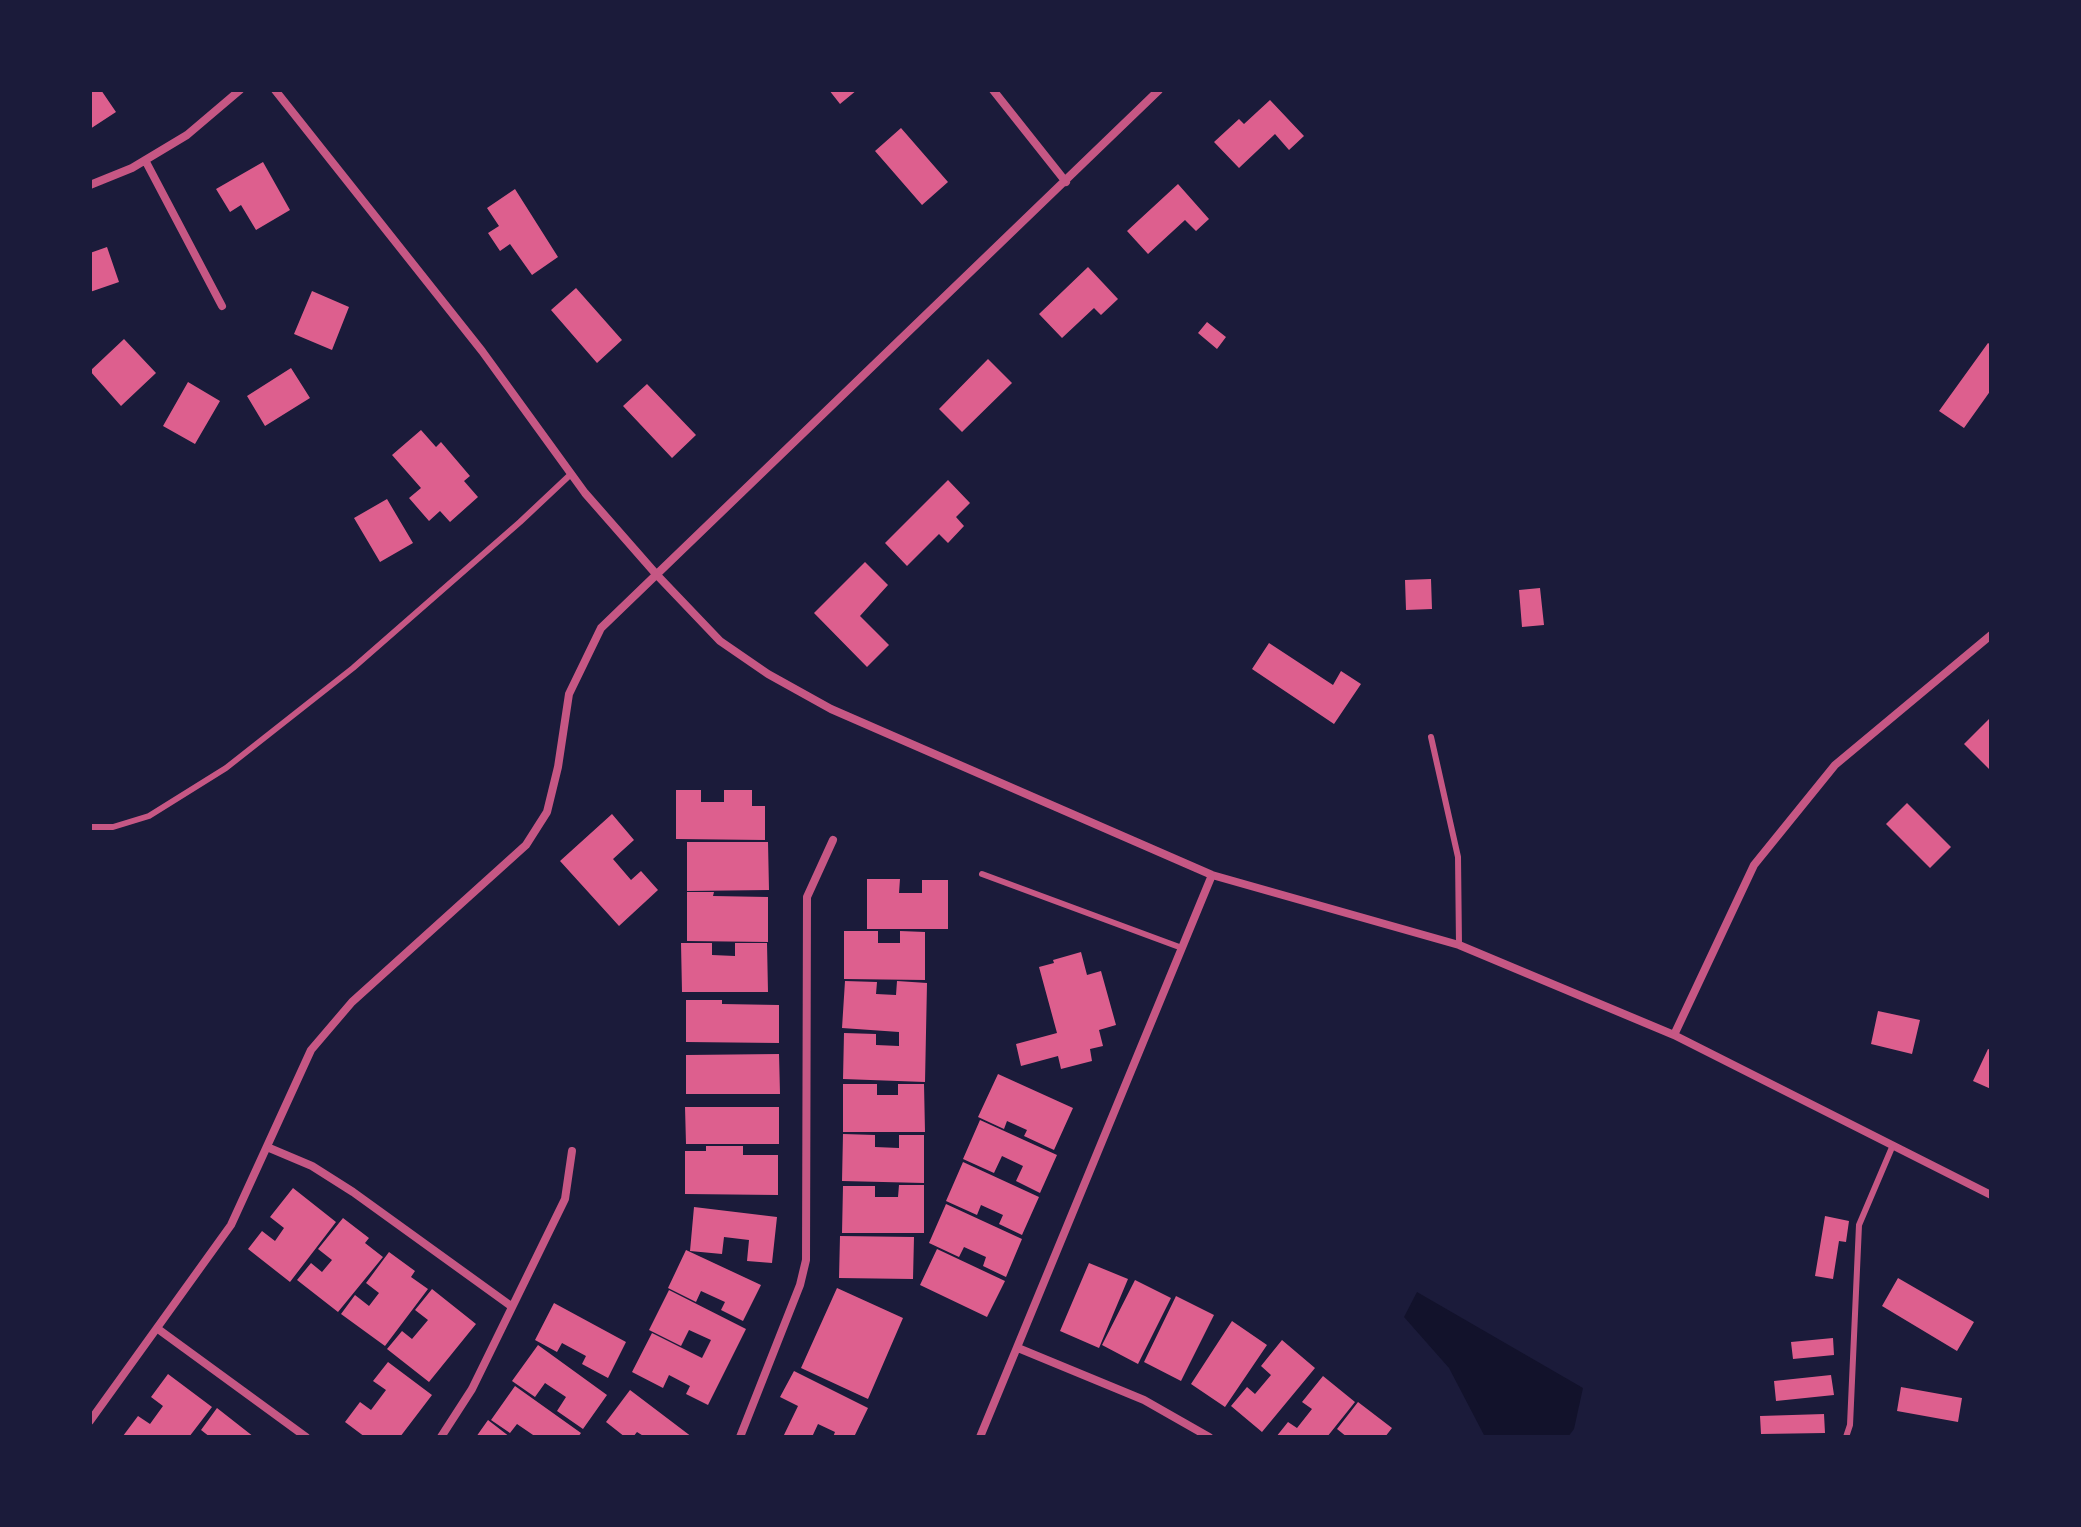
<!DOCTYPE html>
<style>
body{margin:0}
#map{position:relative;width:2081px;height:1527px;overflow:hidden;background:#1b1b3a;font-family:"Times New Roman",serif}
canvas{display:block}
.frame{position:absolute;inset:0;border:92px solid #1b1b3a;pointer-events:none}
</style>
<div id="map">
<canvas width="2081" height="1527"></canvas>
<div class="frame"></div>
</div>
<script>
const c = document.querySelector('canvas').getContext('2d');
c.lineJoin = 'round';
function paint(path, color) {
  c.fillStyle = color;
  c.fill(path, 'evenodd');
}
function shape(rows) {
  const path = new Path2D();
  for (const r of rows) {
    path.moveTo(r[0], r[1]);
    for (let i = 2; i < r.length; i += 2) path.lineTo(r[i], r[i + 1]);
  }
  return path;
}
function strokePath(path, color, width, dash) {
  c.strokeStyle = color;
  c.lineWidth = width;
  c.lineCap = dash ? 'butt' : 'round';
  c.setLineDash(dash || []);
  c.stroke(path);
}
const water = shape([
 [1417,1292,1583,1388,1574,1429,1568,1437,1485,1437,1449,1368,1404,1317]
]);
const building = shape([
 [90,90,101,90,116,112,90,129],
 [829,90,857,90,840,104],
 [1270,100,1304,136,1289,150,1275,134,1239,168,1214,142,1239,119,1244,124],
 [901,128,948,182,922,205,875,151],
 [263,162,290,210,256,230,241,205,230,212,216,189],
 [1178,184,1209,219,1196,231,1185,220,1148,254,1127,231],
 [515,189,558,257,532,275,510,244,500,251,488,233,499,226,487,208],
 [107,247,119,282,90,292,90,253],
 [1088,267,1118,299,1101,315,1094,308,1062,338,1039,314],
 [576,288,622,340,597,363,551,310],
 [312,291,349,307,332,350,294,334],
 [1207,322,1226,337,1217,349,1198,333],
 [124,339,156,373,121,406,90,371],
 [1988,343,1991,345,1991,390,1964,428,1939,411],
 [988,359,1012,383,962,432,939,409],
 [291,368,310,398,265,426,247,396],
 [188,382,220,401,195,444,163,426],
 [647,384,696,435,672,458,623,406],
 [421,430,436,447,441,442,470,476,464,481,478,497,450,522,440,511,429,521,409,498,421,488,392,455],
 [948,480,970,503,956,517,964,526,948,543,939,534,907,566,885,543],
 [387,499,413,543,380,562,354,518],
 [865,562,888,585,860,616,889,645,867,667,814,613],
 [1431,579,1432,609,1406,610,1405,580],
 [1540,588,1544,625,1522,627,1519,590],
 [1269,643,1333,685,1341,671,1361,684,1334,724,1252,669],
 [1991,717,1991,771,1964,744],
 [676,790,701,790,701,802,724,802,724,790,752,790,752,806,765,806,765,840,676,839],
 [1907,803,1951,847,1930,868,1886,824],
 [612,814,634,840,613,859,631,880,641,871,658,890,619,926,560,861],
 [687,842,768,842,769,890,687,891],
 [867,879,900,879,899,893,922,893,922,880,948,880,948,929,867,929],
 [687,892,714,892,713,896,768,897,768,942,687,941],
 [844,931,878,931,878,943,900,943,900,931,925,932,925,980,844,979],
 [681,943,712,943,712,955,735,956,735,943,767,943,768,992,682,992],
 [1081,952,1087,975,1101,971,1116,1025,1099,1030,1103,1046,1090,1049,1092,1061,1061,1069,1058,1056,1021,1066,1016,1044,1057,1033,1039,967,1054,963,1053,960],
 [845,981,877,982,876,994,896,995,897,981,927,983,925,1082,843,1079,844,1033,876,1034,876,1045,899,1046,899,1032,842,1028],
 [686,1000,722,1000,722,1004,779,1005,779,1043,686,1042],
 [1878,1011,1920,1020,1912,1054,1871,1044],
 [1988,1049,1991,1050,1991,1089,1973,1081],
 [779,1054,780,1094,686,1094,686,1055],
 [998,1074,1073,1108,1054,1150,1024,1136,1027,1130,1007,1121,1004,1129,978,1117],
 [843,1084,877,1084,877,1095,898,1095,898,1084,924,1084,925,1132,843,1132],
 [685,1107,779,1107,779,1144,686,1144],
 [980,1120,1057,1155,1040,1193,1016,1181,1023,1166,1002,1156,994,1173,963,1159],
 [843,1134,875,1135,875,1147,899,1148,899,1135,924,1135,924,1183,842,1181],
 [706,1146,743,1146,743,1155,778,1155,778,1195,685,1194,685,1151,706,1151],
 [963,1162,1039,1197,1022,1235,999,1224,1003,1215,981,1205,977,1215,946,1201],
 [899,1185,924,1185,924,1233,842,1233,843,1186,875,1186,875,1197,898,1197],
 [293,1188,336,1222,290,1282,248,1249,262,1231,275,1241,284,1228,270,1217],
 [946,1204,1022,1239,1006,1277,983,1266,986,1257,964,1247,959,1257,929,1243],
 [694,1207,777,1217,772,1263,747,1261,749,1240,724,1237,722,1254,690,1251],
 [1825,1216,1849,1221,1846,1242,1839,1241,1833,1279,1815,1276],
 [343,1218,369,1238,365,1243,383,1257,338,1312,297,1280,311,1263,322,1272,332,1260,318,1249],
 [840,1236,914,1237,913,1279,839,1278],
 [937,1249,1005,1281,987,1317,920,1285],
 [686,1250,761,1285,743,1321,721,1310,725,1302,701,1291,696,1302,668,1288],
 [389,1252,415,1271,411,1277,428,1289,385,1346,341,1314,355,1295,369,1306,379,1293,366,1283],
 [1089,1263,1128,1279,1099,1348,1060,1331],
 [1898,1278,1974,1322,1957,1351,1882,1306],
 [1135,1280,1171,1298,1138,1364,1102,1345],
 [837,1288,903,1318,868,1399,801,1368],
 [432,1289,476,1324,429,1382,387,1349,402,1331,412,1339,428,1320,415,1310],
 [669,1290,746,1329,708,1405,686,1394,690,1386,669,1375,663,1388,632,1372,652,1333,702,1358,711,1340,689,1330,681,1346,649,1330],
 [1176,1296,1214,1315,1181,1381,1144,1362],
 [554,1303,626,1342,608,1378,582,1364,586,1356,562,1343,557,1352,535,1340],
 [1232,1321,1267,1345,1225,1407,1191,1384],
 [1833,1338,1834,1355,1793,1359,1791,1342],
 [1282,1340,1315,1368,1262,1432,1231,1406,1247,1387,1255,1394,1271,1375,1261,1366],
 [538,1345,607,1395,583,1429,557,1411,566,1397,545,1383,535,1397,512,1381],
 [388,1362,432,1395,400,1437,365,1437,345,1422,360,1402,371,1410,386,1390,373,1381],
 [794,1371,868,1408,854,1437,833,1437,835,1432,818,1424,812,1437,783,1437,798,1406,780,1397],
 [168,1374,212,1407,189,1437,125,1437,123,1436,138,1416,150,1424,163,1406,151,1397],
 [1831,1375,1834,1395,1776,1401,1774,1381],
 [1323,1376,1355,1402,1327,1437,1276,1437,1288,1422,1297,1428,1312,1409,1302,1402],
 [515,1386,581,1433,578,1437,536,1437,517,1424,510,1433,491,1420],
 [1901,1387,1962,1398,1958,1422,1897,1411],
 [630,1390,692,1437,645,1437,637,1432,633,1437,625,1437,606,1422],
 [1358,1402,1392,1428,1385,1437,1347,1437,1337,1429],
 [217,1408,254,1437,210,1437,201,1430],
 [1824,1414,1825,1433,1761,1434,1760,1416],
 [488,1420,510,1437,476,1437]
]);
const service = shape([
 [1431,737,1458,857,1459,945],
 [90,827,113,827,149,816,226,768,353,668,520,522,571,474],
 [982,874,1182,948],
 [1846,1437,1850,1425,1859,1225,1893,1145]
]);
const minor = shape([
 [275,90,482,351,585,493,656,574,720,641,768,674,831,709,1212,875,1459,945,1674,1035,1991,1195],
 [993,90,1066,182],
 [145,160,222,306],
 [90,185,132,168,187,135,240,90],
 [1674,1035,1754,865,1835,765,1991,635],
 [267,1147,312,1166,353,1192,511,1306],
 [158,1329,306,1437],
 [1018,1348,1144,1400,1209,1437],
 [90,1421,231,1225,311,1050,352,1002,526,845,547,812,558,767,569,694,601,628,1159,90],
 [441,1437,472,1389,565,1199,572,1151],
 [740,1437,800,1285,806,1260,807,897,833,840],
 [980,1437,1212,875]
]);
paint(water, '#12122b');
paint(building, '#dd5f8e');
strokePath(service, '#c65784', 6);
strokePath(minor, '#c65784', 8);
</script>
